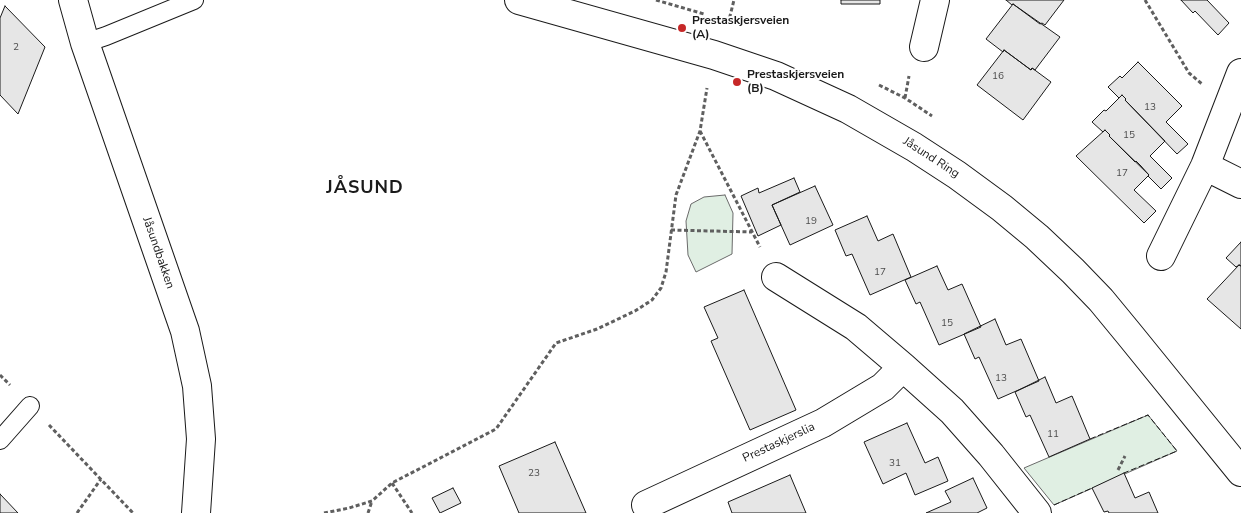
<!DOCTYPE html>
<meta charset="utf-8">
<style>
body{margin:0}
canvas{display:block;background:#fff}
</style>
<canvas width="1241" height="513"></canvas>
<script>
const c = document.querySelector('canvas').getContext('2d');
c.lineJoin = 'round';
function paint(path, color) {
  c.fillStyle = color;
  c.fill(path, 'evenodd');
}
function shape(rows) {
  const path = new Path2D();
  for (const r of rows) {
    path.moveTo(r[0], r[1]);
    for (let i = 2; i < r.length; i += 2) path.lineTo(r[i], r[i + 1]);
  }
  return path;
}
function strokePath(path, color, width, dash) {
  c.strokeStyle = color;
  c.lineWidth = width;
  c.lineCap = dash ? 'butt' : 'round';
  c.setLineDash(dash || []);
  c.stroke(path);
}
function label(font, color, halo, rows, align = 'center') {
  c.font = font + ' "Nunito Sans",sans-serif';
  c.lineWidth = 4;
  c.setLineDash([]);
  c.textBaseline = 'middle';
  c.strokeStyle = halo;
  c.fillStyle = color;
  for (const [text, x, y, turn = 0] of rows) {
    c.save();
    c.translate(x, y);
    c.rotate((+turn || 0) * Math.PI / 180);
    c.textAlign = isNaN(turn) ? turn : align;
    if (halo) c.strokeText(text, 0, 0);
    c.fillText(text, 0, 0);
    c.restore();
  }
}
const green = shape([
 [725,195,733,213,732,254,696,272,688,255,686,221,691,204,704,197,725,195],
 [1148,415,1177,451,1054,505,1024,468,1148,415]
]);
const building = shape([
 [841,0,880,0,880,4,841,4,841,0],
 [1006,0,1064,0,1045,25,1042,23,1040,24,1013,4,1012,5,1006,0],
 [1181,0,1207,0,1229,23,1218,35,1195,11,1193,13,1181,0],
 [1013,4,1060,37,1035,70,1032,68,1031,70,1004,50,1003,52,986,39,1013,4],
 [5,6,45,47,18,114,0,95,0,18,5,6],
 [1004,50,1031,70,1032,68,1051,82,1023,120,977,85,1004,50],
 [1138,62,1182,106,1166,122,1188,144,1177,154,1125,100,1126,99,1122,95,1119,98,1108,87,1120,76,1122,78,1138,62],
 [1122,95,1126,99,1125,100,1165,141,1150,156,1172,178,1161,189,1148,176,1149,175,1141,166,1136,161,1135,162,1109,136,1110,135,1105,130,1103,132,1092,122,1104,110,1106,111,1122,95],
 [1105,130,1110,135,1109,136,1149,175,1134,190,1156,211,1144,223,1076,156,1105,130],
 [794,178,800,192,772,205,781,225,758,236,741,196,758,188,759,193,794,178],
 [815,186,833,225,790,245,772,205,815,186],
 [867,216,878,241,893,234,911,277,870,295,852,254,846,256,835,230,867,216],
 [1241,242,1241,266,1239,265,1236,267,1226,258,1241,242],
 [1239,265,1241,266,1241,329,1207,299,1239,265],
 [937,266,948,290,962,284,981,327,939,345,920,302,916,304,905,280,937,266],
 [744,290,796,410,750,430,711,341,718,338,704,307,744,290],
 [995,319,1006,345,1021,339,1039,381,998,399,979,357,975,359,964,334,995,319],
 [1045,377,1056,403,1072,396,1090,439,1049,457,1030,415,1026,417,1015,392,1045,377],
 [907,423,925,463,938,457,948,481,915,495,906,473,883,484,864,442,907,423],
 [555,442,586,513,519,513,499,466,555,442],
 [1124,473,1135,498,1149,492,1158,513,1109,513,1108,511,1104,512,1092,488,1124,473],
 [790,475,806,513,732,513,728,502,790,475],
 [973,478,987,508,977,513,926,513,951,502,945,491,973,478],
 [453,488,461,503,440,513,432,498,453,488],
 [0,494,18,513,0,513,0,494]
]);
const path = shape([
 [656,0,704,14],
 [1145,0,1189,73,1202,84],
 [728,24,734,0],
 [879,85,905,98,932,116],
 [905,98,909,76],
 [700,131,760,247],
 [671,230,752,232],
 [0,375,10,385],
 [49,425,133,513],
 [1118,470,1125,456],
 [392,483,412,513],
 [77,513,101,479],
 [324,513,349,508,372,501,392,483,496,429,556,343,597,329,635,311,652,300,661,288,666,272,676,195,700,131,707,88],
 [368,513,372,501]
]);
const lane = shape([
 [85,43,106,36,194,0],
 [0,440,30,406]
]);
const street = shape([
 [73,0,85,43,185,331,197,386,201,439,196,513],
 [924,47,935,0],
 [1205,166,1241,184],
 [1161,256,1205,166,1241,73],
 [776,277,856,327,903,367,952,411,991,455,1037,513],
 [646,505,823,423,883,387,903,367]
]);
const secondary = shape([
 [519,0,714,55,776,76,848,109,914,147,957,175,1002,208,1037,237,1073,271,1101,300,1129,334,1241,472]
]);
const fence = shape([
 [1090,439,1148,415,1177,451,1124,473],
 [1054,505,1092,488]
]);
const markers = [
 [682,28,5,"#c62828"],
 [737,82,5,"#c62828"]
];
const numberNames = [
 ["2",16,48],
 ["16",998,77],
 ["13",1150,108],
 ["15",1129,136],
 ["17",1122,174],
 ["19",811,222],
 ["17",880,273],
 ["15",947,324],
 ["13",1001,379],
 ["11",1053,435],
 ["31",895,464],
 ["23",534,474]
];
const poiNames = [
 ["Prestaskjersveien",692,21],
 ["(A)",692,35],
 ["Prestaskjersveien",747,75],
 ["(B)",747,89]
];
const streetNames = [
 ["Jåsund Ring",931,158,33],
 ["Jåsundbakken",158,253,71],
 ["Prestaskjerslia",779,443,-25]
];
const districtNames = [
 ["JÅSUND",365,189]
];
paint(green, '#e0efe3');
strokePath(green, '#6a6a6a', 1);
paint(building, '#e6e6e6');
strokePath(building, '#1a1a1a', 1);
strokePath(lane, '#1a1a1a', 20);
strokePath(street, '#1a1a1a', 30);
strokePath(secondary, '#1a1a1a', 30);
strokePath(path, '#5f5f5f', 3, [4, 2.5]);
strokePath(lane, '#fff', 18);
strokePath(street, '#fff', 28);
strokePath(secondary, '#fff', 28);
strokePath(fence, '#1a1a1a', 1, [6, 2.5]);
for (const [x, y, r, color] of markers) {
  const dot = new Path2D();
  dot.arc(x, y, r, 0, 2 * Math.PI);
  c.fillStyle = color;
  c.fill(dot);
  strokePath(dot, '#fff', 2);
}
label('10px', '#4d4d4d', null, numberNames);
label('bold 12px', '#1a1a1a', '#fff', poiNames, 'left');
label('12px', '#1a1a1a', '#fff', streetNames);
c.letterSpacing = '1px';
label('bold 18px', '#1a1a1a', '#fff', districtNames);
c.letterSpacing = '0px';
</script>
